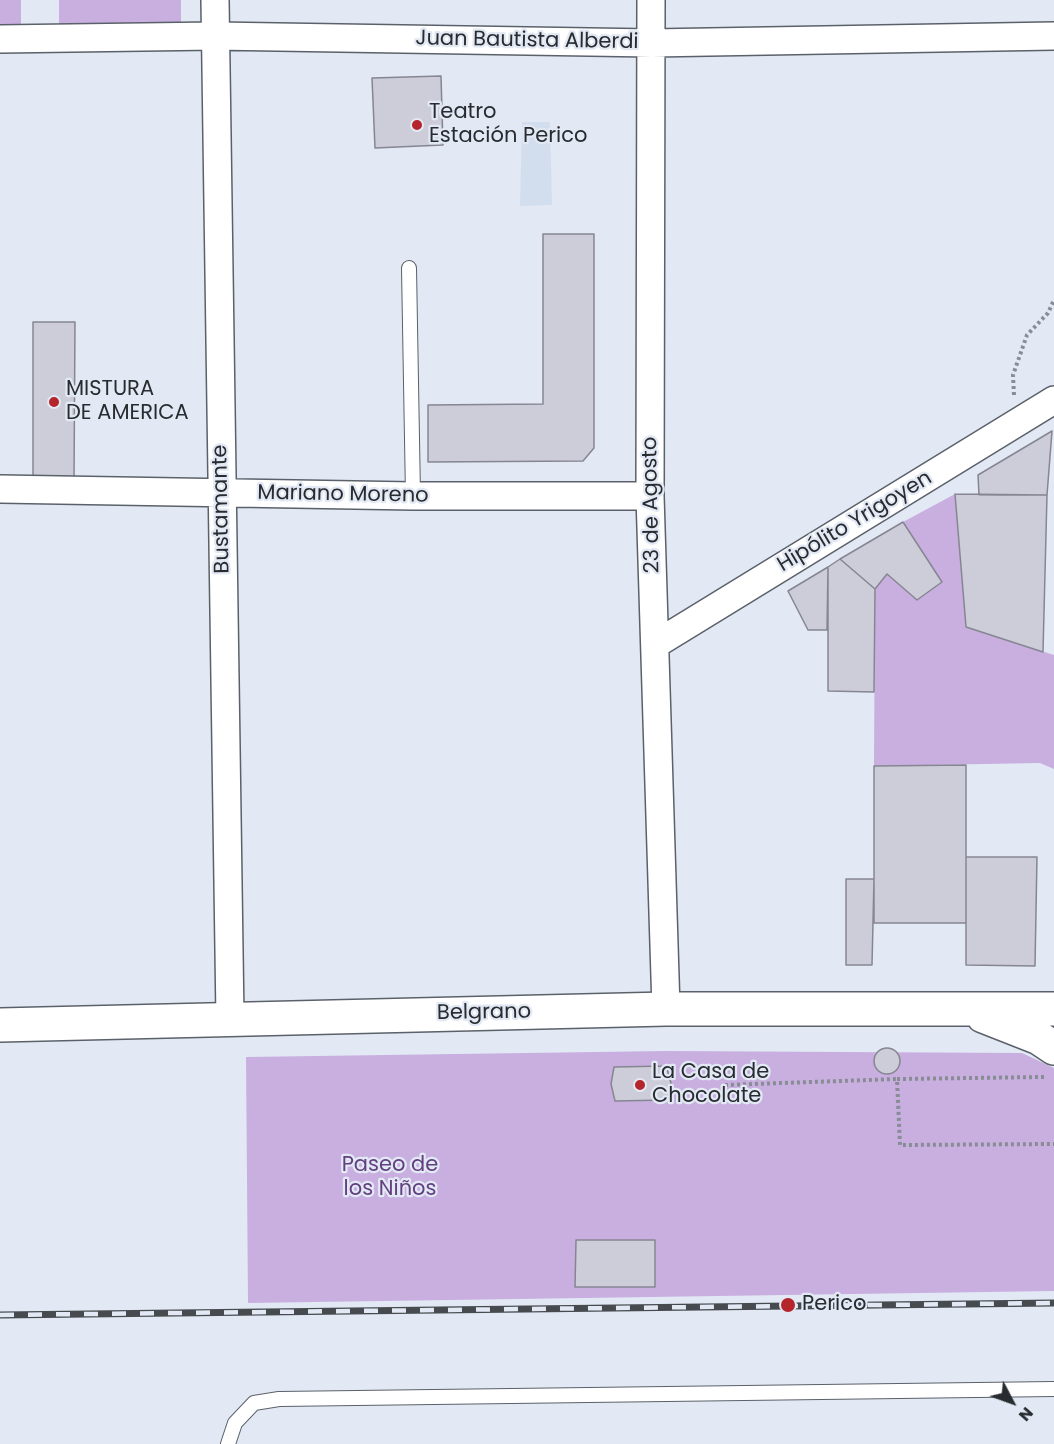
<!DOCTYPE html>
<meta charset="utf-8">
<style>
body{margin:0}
#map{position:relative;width:1054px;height:1444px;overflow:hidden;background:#e2e9f4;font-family:Poppins,sans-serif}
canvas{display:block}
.north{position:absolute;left:982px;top:1372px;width:60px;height:60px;-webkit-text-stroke:4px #e2e9f4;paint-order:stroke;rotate:131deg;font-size:16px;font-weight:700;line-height:24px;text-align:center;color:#282b2f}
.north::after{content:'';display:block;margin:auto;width:21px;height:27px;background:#282b2f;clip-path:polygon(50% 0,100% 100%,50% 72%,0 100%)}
</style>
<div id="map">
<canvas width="1054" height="1444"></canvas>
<div class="north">N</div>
</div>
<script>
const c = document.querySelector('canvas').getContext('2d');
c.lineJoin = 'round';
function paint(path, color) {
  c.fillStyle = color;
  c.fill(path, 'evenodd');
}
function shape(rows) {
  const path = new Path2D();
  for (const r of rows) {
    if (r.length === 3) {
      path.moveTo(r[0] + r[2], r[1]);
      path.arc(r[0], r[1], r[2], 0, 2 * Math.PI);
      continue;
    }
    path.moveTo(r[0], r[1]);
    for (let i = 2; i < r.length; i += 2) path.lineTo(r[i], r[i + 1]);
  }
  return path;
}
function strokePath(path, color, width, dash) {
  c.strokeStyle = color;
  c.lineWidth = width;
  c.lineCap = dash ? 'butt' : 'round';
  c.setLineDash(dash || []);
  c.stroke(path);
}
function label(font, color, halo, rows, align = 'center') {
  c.font = font + ' Poppins,sans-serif';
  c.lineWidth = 4.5;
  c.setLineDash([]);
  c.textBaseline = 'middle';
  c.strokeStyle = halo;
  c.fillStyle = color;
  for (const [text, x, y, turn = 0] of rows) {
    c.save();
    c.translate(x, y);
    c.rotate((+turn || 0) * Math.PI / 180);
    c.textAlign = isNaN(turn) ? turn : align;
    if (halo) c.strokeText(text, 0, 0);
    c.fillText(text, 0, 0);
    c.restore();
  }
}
const built = shape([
 [522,122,550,122,552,205,520,206]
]);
const green = shape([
 [0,0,21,0,21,25,0,25],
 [59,0,181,0,181,22,177,26,59,27],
 [955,494,966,627,1054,655,1054,769,1040,763,874,766,875,589,887,574,917,600,942,582,903,522],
 [666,1051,1022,1053,1054,1068,1054,1291,248,1303,246,1057]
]);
const building = shape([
 [441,76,443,145,375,148,372,78,441,76],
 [543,234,594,234,594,448,583,461,428,462,428,405,543,404,543,234],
 [33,322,75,322,74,482,33,482,33,322],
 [1052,431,1047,495,979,495,978,475,1052,431],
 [955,494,1047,495,1043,652,966,627,955,494],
 [903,522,942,582,917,600,887,574,875,589,840,559,903,522],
 [840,559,875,589,874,692,828,691,828,567,840,559],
 [828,567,827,630,808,630,788,591,828,567],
 [966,765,966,923,874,923,874,766,966,765],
 [966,857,1037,857,1035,966,966,965,966,857],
 [846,879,874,879,872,965,846,965,846,879],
 [887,1061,13],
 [666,1066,671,1083,667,1100,615,1101,611,1084,614,1067,666,1066],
 [576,1240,655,1240,655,1287,575,1287,576,1240]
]);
const path = shape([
 [1014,395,1013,375,1027,335,1048,313,1054,300],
 [1044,1077,897,1079,900,1145,1054,1144],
 [725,1085,897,1079]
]);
const service = shape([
 [409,268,413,496],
 [228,1444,235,1423,254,1403,279,1399,1054,1389]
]);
const minor = shape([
 [215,0,230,1018],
 [651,0,650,496,666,1009],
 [0,39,215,36,652,43,1054,36],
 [0,489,413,496,650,496],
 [656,644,1054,400]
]);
const secondary = shape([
 [983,1016,1039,1038,1054,1048],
 [0,1025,666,1009,1054,1009]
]);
const rail = shape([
 [0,1315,1054,1303]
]);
const markers = [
 [417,125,6,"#b5252c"],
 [54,402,6,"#b5252c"],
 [640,1085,6,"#b5252c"],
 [788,1305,8,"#b5252c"]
];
const streetNames = [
 ["Juan Bautista Alberdi",527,41,1],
 ["Mariano Moreno",343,495,1],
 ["23 de Agosto",652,505,-91],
 ["Bustamante",222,509,-91],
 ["Hipólito Yrigoyen",855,522,-31],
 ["Belgrano",484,1013,-1]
];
const poiNames = [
 ["Teatro",429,113],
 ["Estación Perico",429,137],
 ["MISTURA",66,390],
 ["DE AMERICA",66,414],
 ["La Casa de",652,1073],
 ["Chocolate",652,1097],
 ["Perico",802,1305]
];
const parkNames = [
 ["Paseo de",390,1166],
 ["los Niños",390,1190]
];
paint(built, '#d2ddee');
paint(green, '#c8afe0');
paint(building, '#cccdd9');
strokePath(building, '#868692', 1.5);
strokePath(service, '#5b616a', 16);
strokePath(minor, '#5b616a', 30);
strokePath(secondary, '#5b616a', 36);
strokePath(path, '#888d95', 4, [3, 3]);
strokePath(service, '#fff', 14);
strokePath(minor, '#fff', 27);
strokePath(secondary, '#fff', 33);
strokePath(rail, '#474b50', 7);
strokePath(rail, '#e2e9f4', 4.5, [14]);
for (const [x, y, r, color] of markers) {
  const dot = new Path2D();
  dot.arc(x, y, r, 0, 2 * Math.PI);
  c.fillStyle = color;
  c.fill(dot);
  strokePath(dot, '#e2e9f4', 2);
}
label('21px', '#282b2f', '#e2e9f4', streetNames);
label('21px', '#282b2f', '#e2e9f4', poiNames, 'left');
label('21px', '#633f80', '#e2e9f4', parkNames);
</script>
